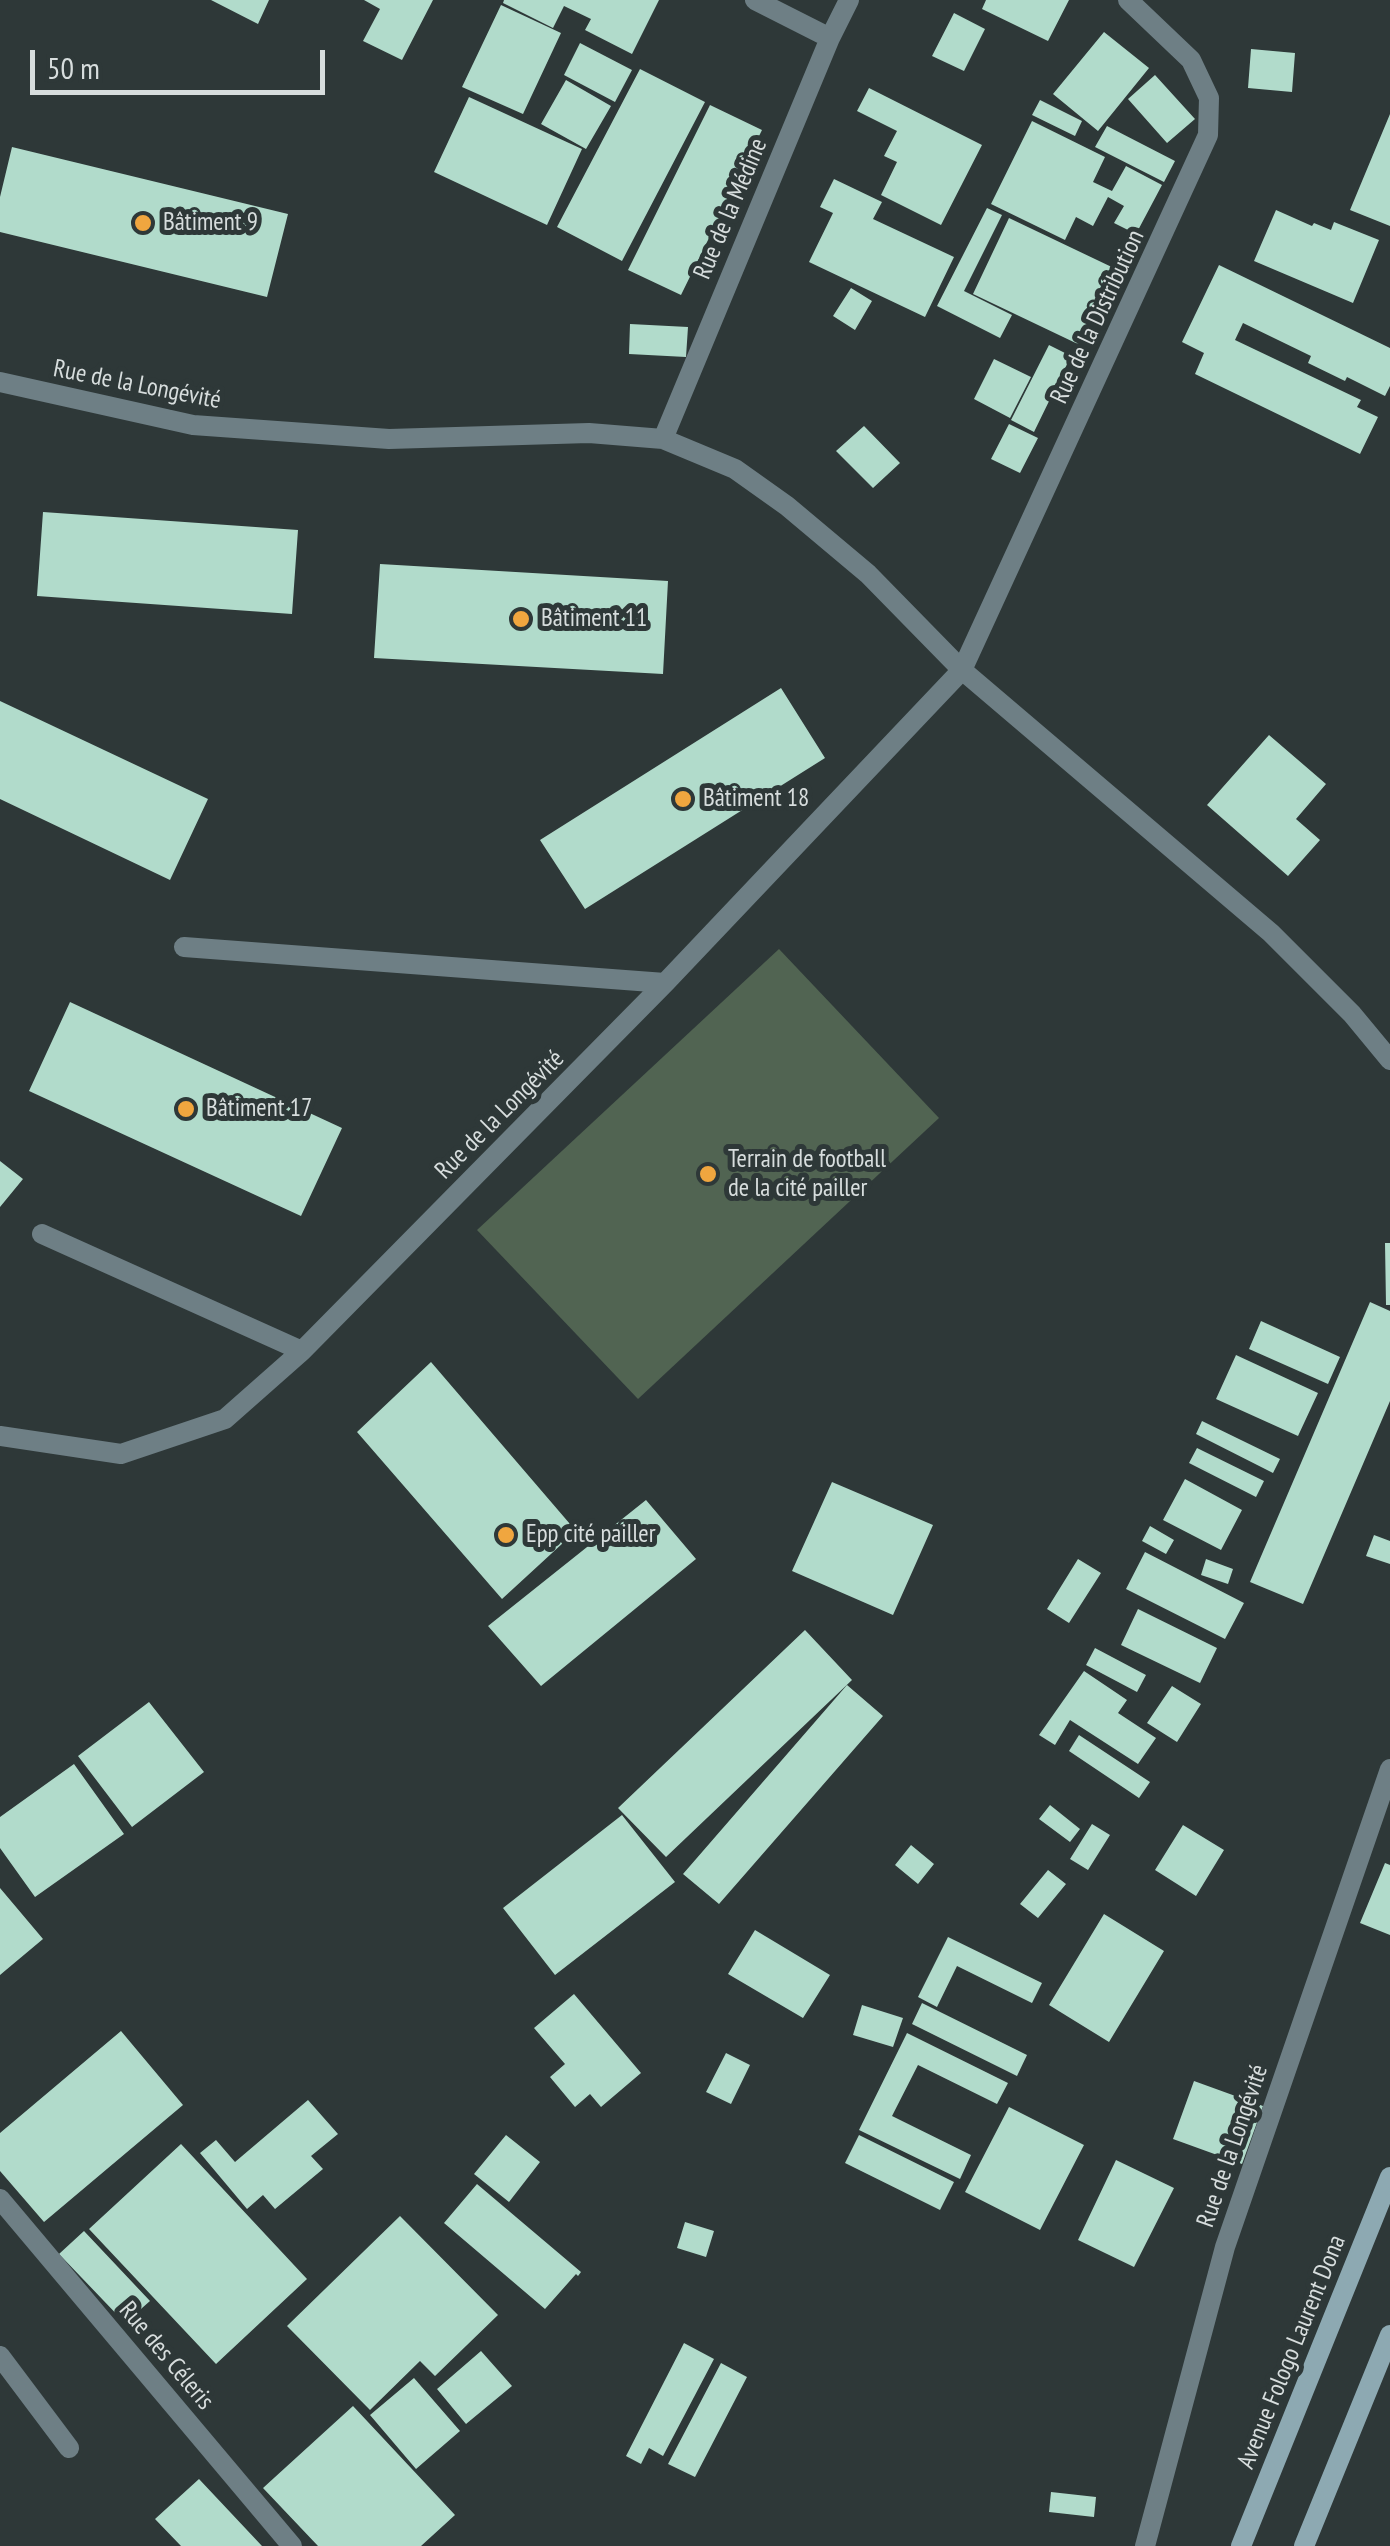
<!DOCTYPE html>
<meta charset="utf-8">
<style>
body{margin:0}
#map{position:relative;width:1390px;height:2546px;overflow:hidden;background:#2e3838;font-family:"PT Sans Narrow",sans-serif}
canvas{display:block}
.scale{position:absolute;left:30px;top:50px;width:295px;height:45px;box-sizing:border-box;border:5px solid #d7dddd;border-top:0;padding-left:12px;font-size:30px;line-height:35px;white-space:nowrap;color:#d7dddd;-webkit-text-stroke:8px #2e3838;paint-order:stroke}
</style>
<div id="map">
<canvas width="1390" height="2546"></canvas>
<div class="scale">50 m</div>
</div>
<script>
const c = document.querySelector('canvas').getContext('2d');
c.lineJoin = 'round';
function paint(path, color) {
  c.fillStyle = color;
  c.fill(path, 'evenodd');
}
function shape(rows) {
  const path = new Path2D();
  for (const r of rows) {
    path.moveTo(r[0], r[1]);
    for (let i = 2; i < r.length; i += 2) path.lineTo(r[i], r[i + 1]);
  }
  return path;
}
function strokePath(path, color, width, dash) {
  c.strokeStyle = color;
  c.lineWidth = width;
  c.lineCap = dash ? 'butt' : 'round';
  c.setLineDash(dash || []);
  c.stroke(path);
}
function label(font, color, halo, rows, align = 'center') {
  c.font = font + ' "PT Sans Narrow",sans-serif';
  c.lineWidth = 10;
  c.setLineDash([]);
  c.textBaseline = 'middle';
  c.strokeStyle = halo;
  c.fillStyle = color;
  for (const [text, x, y, turn = 0] of rows) {
    c.save();
    c.translate(x, y);
    c.rotate((+turn || 0) * Math.PI / 180);
    c.textAlign = isNaN(turn) ? turn : align;
    if (halo) c.strokeText(text, 0, 0);
    c.fillText(text, 0, 0);
    c.restore();
  }
}
const green = shape([
 [779,949,939,1118,638,1399,477,1230]
]);
const building = shape([
 [211,0,269,0,258,24],
 [364,0,433,0,402,60,363,41,380,9],
 [504,0,659,0,632,54,585,30,591,19,564,6,553,28,503,3],
 [986,0,1069,0,1048,41,982,9],
 [501,5,561,33,523,114,462,87],
 [954,13,985,29,964,71,932,56],
 [1104,32,1149,68,1098,131,1053,94],
 [580,43,632,70,615,102,564,75],
 [1251,49,1295,53,1292,92,1248,88],
 [640,69,705,102,622,261,557,227],
 [1155,75,1195,119,1167,143,1128,99],
 [566,80,611,106,586,149,541,124],
 [869,88,982,145,941,225,881,195,897,162,884,156,897,131,857,111],
 [469,97,582,149,547,225,434,172],
 [1040,100,1082,121,1075,136,1032,115],
 [710,105,762,130,681,295,628,270],
 [1390,114,1390,226,1350,210],
 [1032,121,1105,157,1093,182,1112,191,1126,166,1162,185,1136,234,1114,223,1124,206,1108,197,1093,226,1076,217,1065,240,991,204],
 [1107,126,1175,161,1164,182,1095,147],
 [12,147,288,214,267,297,0,232,0,197],
 [834,179,882,202,873,219,954,257,925,317,809,262,833,213,820,207],
 [987,208,1002,215,964,291,1012,315,1000,338,937,306],
 [1276,210,1312,226,1314,223,1331,230,1334,222,1379,240,1353,303,1254,261],
 [1009,218,1118,270,1082,346,973,294],
 [1219,265,1390,348,1390,386,1385,396,1347,377,1345,381,1308,363,1311,356,1243,323,1235,340,1361,400,1357,407,1378,417,1360,454,1195,374,1204,353,1182,342],
 [851,288,872,301,855,330,833,316],
 [630,324,688,327,686,357,629,354],
 [1049,345,1071,356,1034,432,1011,420],
 [994,359,1031,377,1010,418,974,399],
 [1009,424,1038,438,1020,473,991,459],
 [864,426,900,463,873,488,836,451],
 [43,512,298,530,292,614,37,596],
 [380,564,668,581,663,674,374,658],
 [781,688,825,758,585,909,540,840],
 [0,701,208,799,170,880,0,799],
 [1269,735,1326,784,1296,819,1320,840,1288,876,1207,805],
 [70,1002,342,1128,301,1216,29,1091],
 [0,1161,23,1179,0,1207],
 [1385,1243,1390,1243,1390,1305,1386,1305],
 [1370,1302,1390,1311,1390,1401,1303,1604,1250,1582],
 [1261,1321,1340,1357,1328,1384,1249,1349],
 [1236,1355,1318,1393,1298,1436,1216,1399],
 [431,1362,576,1531,502,1599,357,1432],
 [1202,1421,1280,1459,1273,1473,1196,1434],
 [1197,1448,1264,1481,1256,1497,1189,1463],
 [1185,1479,1242,1510,1221,1550,1163,1520],
 [832,1482,933,1525,893,1615,792,1571],
 [646,1500,696,1559,541,1686,488,1626],
 [1150,1526,1174,1540,1166,1554,1142,1541],
 [1374,1535,1390,1541,1390,1564,1366,1556],
 [1145,1552,1244,1603,1225,1639,1126,1589],
 [1078,1559,1101,1573,1069,1623,1047,1609],
 [1206,1559,1233,1569,1228,1584,1201,1575],
 [1138,1609,1217,1648,1200,1683,1121,1645],
 [805,1630,852,1680,666,1857,618,1808],
 [1095,1648,1146,1675,1137,1692,1086,1665],
 [1084,1671,1127,1700,1118,1713,1156,1738,1138,1764,1070,1720,1055,1745,1039,1735],
 [847,1685,883,1716,719,1904,683,1874],
 [1172,1686,1201,1704,1177,1742,1147,1723],
 [149,1702,204,1772,132,1827,78,1756],
 [1079,1735,1150,1782,1139,1798,1069,1751],
 [74,1764,124,1834,35,1897,0,1848,0,1817],
 [1050,1805,1080,1829,1070,1842,1039,1819],
 [622,1815,675,1882,555,1975,503,1908],
 [1092,1824,1110,1835,1088,1870,1070,1859],
 [1183,1825,1224,1850,1196,1896,1155,1870],
 [911,1845,934,1864,918,1884,895,1865],
 [1385,1863,1390,1865,1390,1935,1360,1923],
 [1048,1870,1066,1884,1038,1918,1020,1904],
 [0,1888,43,1939,0,1975],
 [1104,1914,1164,1951,1109,2042,1049,2005],
 [755,1930,830,1975,803,2018,728,1974],
 [948,1937,1042,1983,1032,2003,957,1966,937,2007,918,1997],
 [574,1994,641,2073,601,2107,590,2094,575,2107,550,2077,565,2064,534,2028],
 [922,2003,1027,2055,1017,2076,912,2024],
 [862,2005,903,2018,893,2047,853,2035],
 [121,2031,183,2105,44,2222,0,2171,0,2133],
 [907,2033,1008,2083,997,2104,918,2065,892,2116,971,2155,960,2179,859,2130],
 [726,2053,750,2065,731,2104,706,2092],
 [1194,2081,1263,2106,1242,2164,1173,2139],
 [308,2100,338,2134,311,2156,323,2169,275,2209,263,2195,247,2209,200,2153,216,2140,235,2162],
 [1009,2107,1084,2145,1040,2230,965,2192],
 [506,2135,540,2162,509,2202,474,2174],
 [859,2135,954,2182,940,2210,845,2163],
 [181,2144,307,2279,216,2364,89,2229],
 [1116,2160,1174,2188,1134,2267,1078,2240],
 [477,2184,581,2272,578,2276,576,2274,545,2309,444,2223],
 [400,2216,498,2315,435,2376,420,2361,370,2410,287,2326],
 [685,2222,714,2231,706,2257,677,2248],
 [84,2231,150,2301,125,2323,59,2254],
 [684,2343,714,2359,663,2456,649,2448,641,2464,626,2456],
 [481,2351,512,2386,466,2424,437,2389],
 [721,2363,747,2377,695,2477,668,2464],
 [414,2378,460,2431,416,2469,370,2415],
 [353,2406,455,2515,421,2546,318,2546,263,2488],
 [199,2479,262,2546,181,2546,155,2519],
 [1051,2492,1096,2497,1094,2517,1049,2512]
]);
const street = shape([
 [755,0,830,38],
 [0,382,193,425,389,439,589,433,663,439,735,469,787,506,868,574,962,670,1271,933,1352,1014,1390,1060],
 [663,439,830,38,849,0],
 [184,947,665,983],
 [42,1234,302,1351],
 [0,1436,121,1454,225,1419,302,1351,665,983,962,670,1208,135,1209,98,1191,60,1128,0],
 [0,2199,292,2546],
 [0,2356,69,2448],
 [1145,2546,1225,2247,1390,1769]
]);
const secondary = shape([
 [1241,2546,1390,2177],
 [1304,2546,1390,2335]
]);
const markers = [
 [143,223,10,"#f0a63f"],
 [521,619,10,"#f0a63f"],
 [683,799,10,"#f0a63f"],
 [186,1109,10,"#f0a63f"],
 [708,1174,10,"#f0a63f"],
 [506,1535,10,"#f0a63f"]
];
const streetNames = [
 ["Rue de la Médine",731,209,-67],
 ["Rue de la Distribution",1098,317,-65],
 ["Rue de la Longévité",137,385,11],
 ["Rue de la Longévité",500,1115,-45],
 ["Rue de la Longévité",1233,2146,-71],
 ["Avenue Fologo Laurent Dona",1292,2352,-68],
 ["Rue des Céleris",166,2356,50]
];
const poiNames = [
 ["Bâtiment 9",163,223],
 ["Bâtiment 11",541,619],
 ["Bâtiment 18",703,799],
 ["Bâtiment 17",206,1109],
 ["Terrain de football",728,1160],
 ["de la cité pailler",728,1189],
 ["Epp cité pailler",526,1535]
];
paint(green, '#516452');
paint(building, '#b1dbcb');
strokePath(street, '#6e7f85', 20);
strokePath(secondary, '#8da9b2', 20);
for (const [x, y, r, color] of markers) {
  const dot = new Path2D();
  dot.arc(x, y, r, 0, 2 * Math.PI);
  c.fillStyle = color;
  c.fill(dot);
  strokePath(dot, '#2e3838', 4);
}
label('25px', '#d7dddd', '#2e3838', streetNames);
label('25px', '#d7dddd', '#2e3838', poiNames, 'left');
</script>
